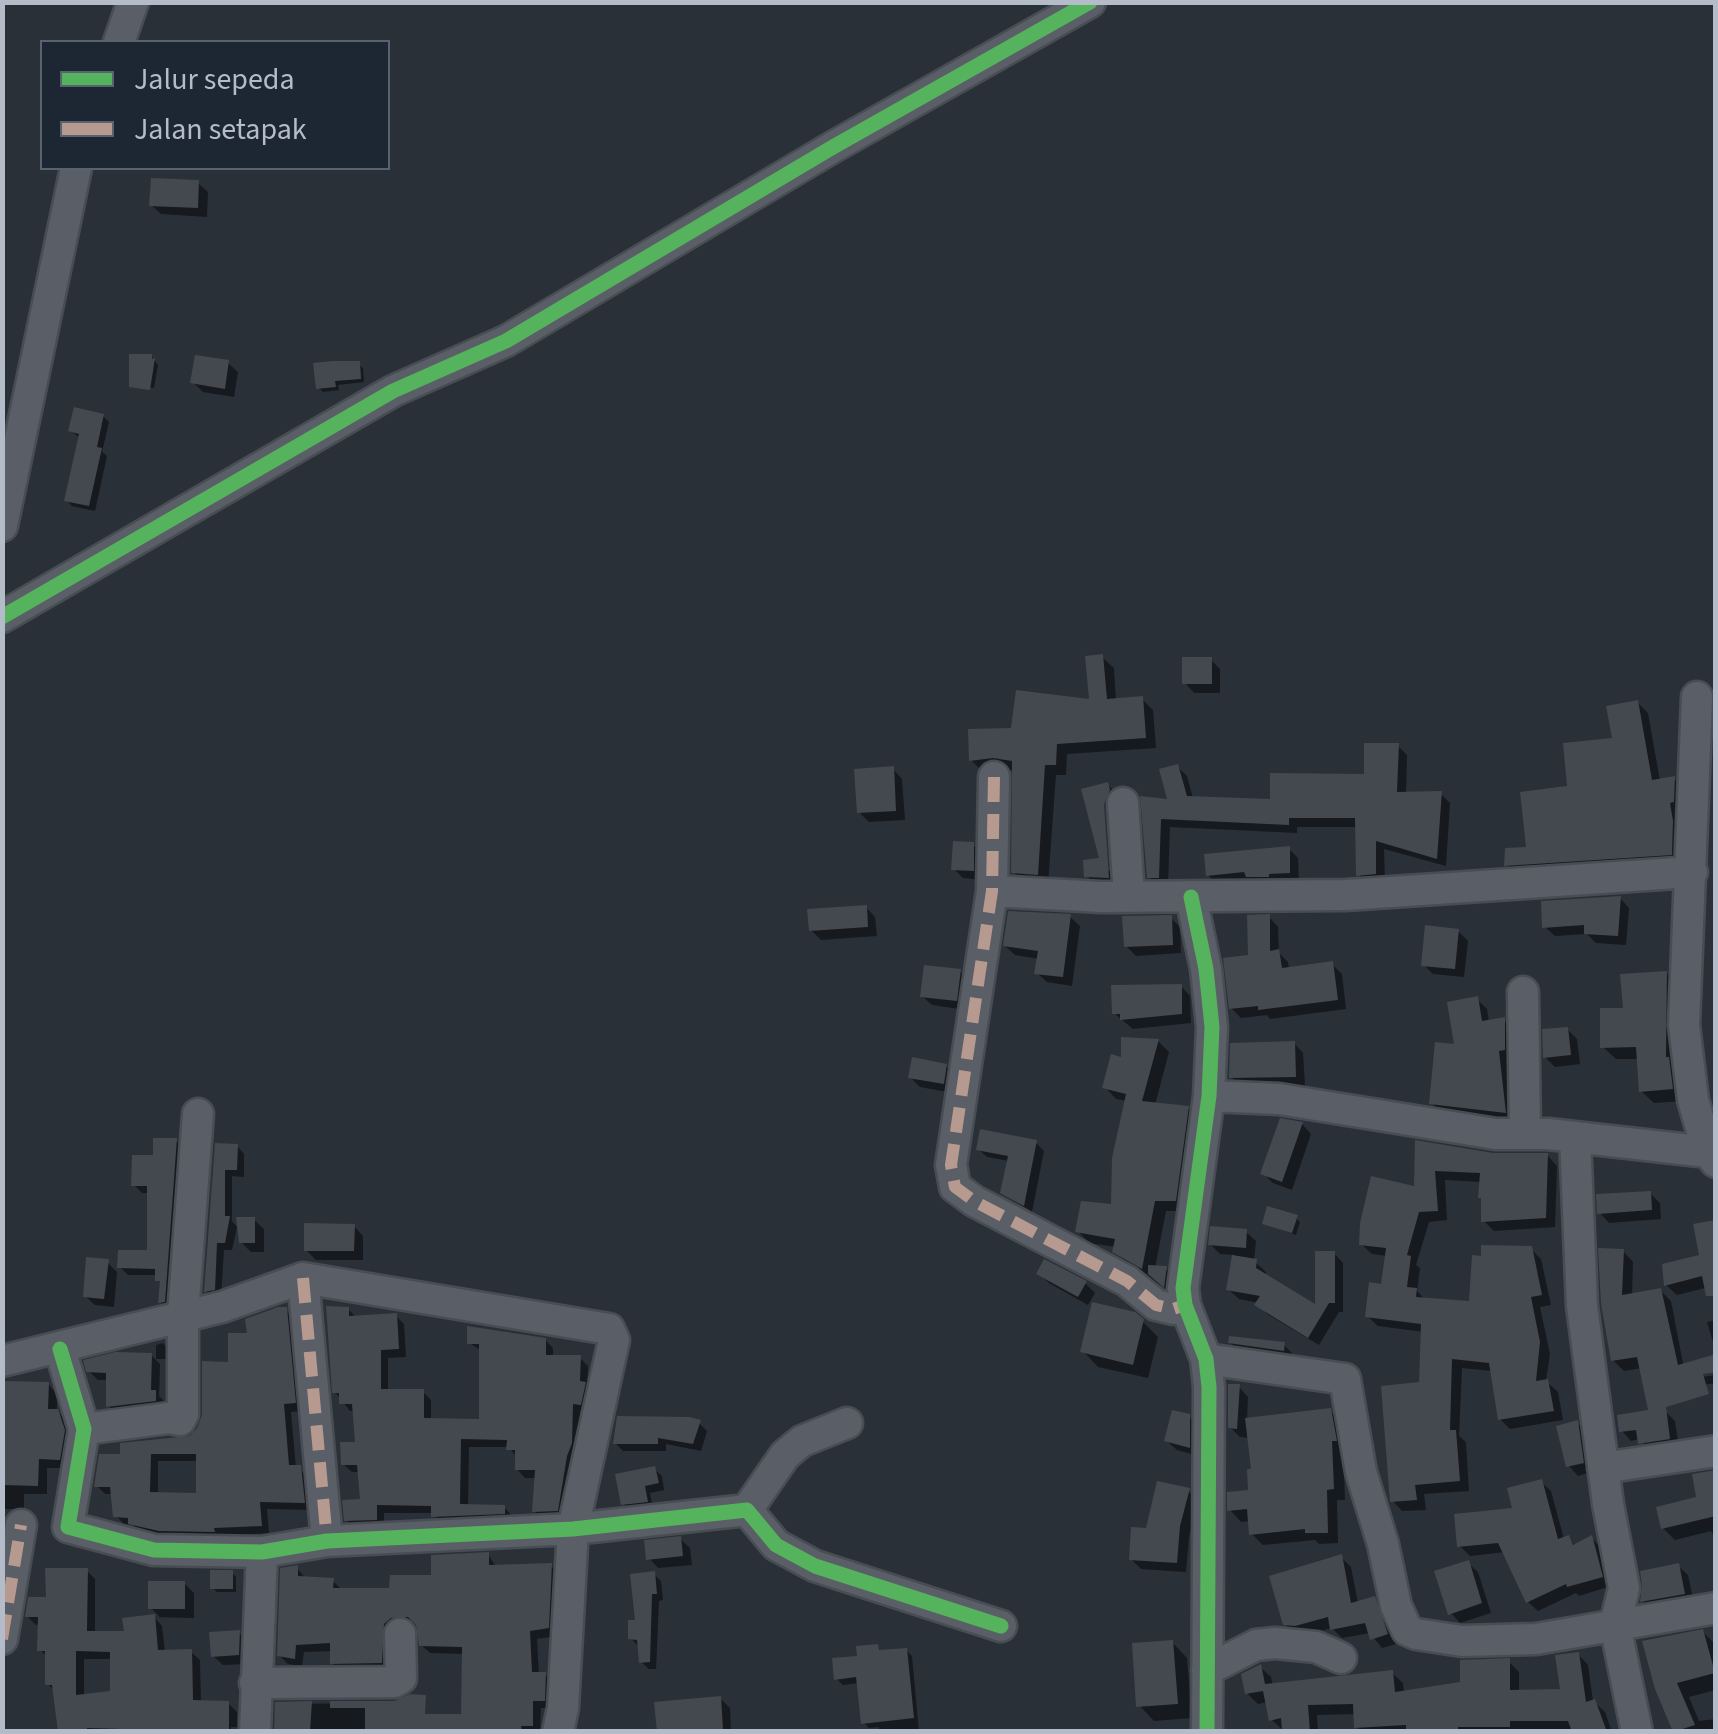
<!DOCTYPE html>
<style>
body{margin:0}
#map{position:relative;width:1718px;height:1734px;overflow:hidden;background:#2a3038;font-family:"Source Sans 3",sans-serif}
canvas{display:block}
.frame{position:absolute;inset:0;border:5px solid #b4bcc9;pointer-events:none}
.legend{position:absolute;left:40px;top:40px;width:350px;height:130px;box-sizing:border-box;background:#1d2633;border:2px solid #59626f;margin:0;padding:12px 18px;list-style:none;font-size:30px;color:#b4bcc9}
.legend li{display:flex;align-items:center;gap:20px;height:50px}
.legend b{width:50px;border:2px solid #59626f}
</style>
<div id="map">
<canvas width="1718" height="1734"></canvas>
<div class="frame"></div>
<ul class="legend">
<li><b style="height:12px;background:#56b35d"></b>Jalur sepeda</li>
<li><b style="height:12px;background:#b69a8f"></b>Jalan setapak</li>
</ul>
</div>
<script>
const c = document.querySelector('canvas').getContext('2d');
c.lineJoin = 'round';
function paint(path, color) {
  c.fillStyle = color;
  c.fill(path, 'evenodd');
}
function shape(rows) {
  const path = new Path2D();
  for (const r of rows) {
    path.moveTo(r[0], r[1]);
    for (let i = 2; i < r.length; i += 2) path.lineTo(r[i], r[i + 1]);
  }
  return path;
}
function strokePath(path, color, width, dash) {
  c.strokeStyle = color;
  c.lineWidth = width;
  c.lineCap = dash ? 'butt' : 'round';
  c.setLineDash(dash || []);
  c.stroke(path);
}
const shadow = shape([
 [198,183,208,192,207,217,161,214,151,205],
 [151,356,158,365,154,388,132,385],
 [228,363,238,372,234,397,203,392,193,382],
 [359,364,363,368,364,382,338,385,339,390,323,392,319,388],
 [103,416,109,422,102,452,107,456,95,511,72,506,66,500,80,438,71,431],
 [1102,657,1114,668,1116,701,1142,699,1153,710,1156,748,1067,754,1066,775,1056,775,1048,885,1025,883,1014,872,1015,770,982,771,971,760,1013,731,1091,702],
 [1211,660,1220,669,1220,693,1194,693,1185,683],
 [1637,702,1648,713,1660,781,1674,779,1685,790,1682,865,1517,875,1507,865,1529,849,1615,740],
 [1398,746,1407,755,1406,794,1441,794,1450,803,1446,866,1384,849,1385,883,1368,884,1358,874,1358,827,1297,827,1297,833,1170,827,1168,886,1159,886,1149,877,1143,799,1170,802,1177,766,1187,776,1193,798,1273,802,1366,776],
 [893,769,902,779,905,820,869,822,859,812],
 [1107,784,1117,794,1118,887,1097,886,1087,876,1103,860,1084,790],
 [1101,792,1106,792,1111,870,1108,871],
 [973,845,983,855,982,880,963,878,954,869],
 [1289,849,1298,858,1299,882,1218,885,1208,875],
 [1620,898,1629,908,1626,945,1596,943,1587,934,1555,936,1545,927],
 [866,907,875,917,877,936,821,940,811,930],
 [1070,917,1080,926,1072,986,1047,982,1037,973,1039,959,1015,955,1005,946],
 [1269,917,1278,927,1279,953,1288,962,1289,970,1332,964,1342,974,1346,1009,1270,1019,1267,1015,1241,1018,1231,1008],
 [1171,918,1180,927,1181,953,1136,956,1126,946],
 [1458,931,1468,941,1464,977,1433,974,1424,965],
 [960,971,970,981,966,1010,932,1005,922,996],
 [1666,973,1679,986,1684,1101,1654,1103,1641,1091,1639,1059,1616,1059,1603,1047,1625,1011],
 [1181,986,1190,996,1191,1023,1133,1029,1114,1013],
 [1477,999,1487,1009,1489,1022,1504,1020,1513,1030,1514,1059,1508,1060,1514,1121,1441,1113,1432,1103],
 [1567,1029,1577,1039,1580,1064,1555,1067,1545,1057],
 [1158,1041,1169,1052,1155,1105,1188,1108,1199,1120,1187,1211,1166,1211,1155,1268,1166,1269,1176,1278,1174,1294,1127,1263,1115,1251,1116,1247,1089,1243,1078,1231,1114,1206,1127,1101,1116,1099,1105,1087,1123,1060],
 [1294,1043,1303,1053,1305,1086,1241,1087,1231,1077],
 [946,1066,956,1076,953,1093,920,1087,910,1077],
 [1302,1124,1311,1134,1292,1190,1273,1183,1263,1173],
 [176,1141,184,1148,168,1310,161,1302,162,1284,158,1275,128,1275,120,1267,149,1252,149,1193,142,1193,134,1185,155,1158],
 [1036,1143,1044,1151,1032,1212,1003,1193,1009,1161,987,1157,978,1149],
 [1417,1143,1493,1155,1547,1155,1557,1166,1555,1227,1494,1231,1484,1221,1481,1182,1445,1180,1447,1220,1429,1222,1416,1265,1420,1268,1417,1291,1425,1300,1471,1303,1531,1249,1541,1259,1551,1305,1540,1307,1550,1354,1546,1381,1558,1392,1563,1420,1510,1429,1500,1419,1492,1371,1462,1368,1459,1436,1466,1442,1469,1491,1424,1494,1426,1510,1402,1511,1392,1500,1422,1385,1424,1332,1378,1326,1367,1316,1383,1287,1388,1256,1372,1254,1361,1244,1416,1189],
 [217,1146,237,1146,244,1154,244,1177,232,1176,232,1221,237,1227,232,1250,224,1250,221,1297,214,1299,206,1291],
 [1650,1193,1660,1203,1661,1219,1609,1223,1600,1213],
 [1296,1218,1300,1222,1296,1235,1265,1223],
 [254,1220,264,1229,264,1252,251,1252,241,1242],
 [1716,1222,1716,1302,1713,1286,1677,1295,1666,1285,1702,1257],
 [354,1226,363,1236,363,1260,316,1260,306,1250],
 [1246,1232,1256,1241,1254,1261,1266,1272,1265,1276,1318,1308,1334,1253,1343,1263,1343,1312,1339,1312,1319,1345,1267,1314,1259,1303,1239,1299,1229,1290,1235,1255,1220,1254,1210,1244],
 [1623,1251,1633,1262,1632,1296,1661,1291,1671,1301,1686,1379,1716,1375,1716,1383,1655,1392,1642,1368,1624,1371,1613,1360],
 [107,1262,117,1272,114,1307,95,1305,85,1296],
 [1039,1274,1085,1283,1095,1293,1088,1305,1049,1283],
 [348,1309,357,1318,396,1316,404,1324,406,1357,388,1358,388,1392,423,1392,431,1400,431,1421,482,1421,482,1351,469,1343,545,1340,553,1348,553,1357,580,1358,588,1366,587,1387,593,1392,589,1412,580,1411,580,1453,565,1518,543,1520,534,1511,537,1478,525,1478,517,1469,517,1458,509,1447,469,1447,468,1507,504,1507,512,1516,512,1521,442,1524,433,1513,384,1513,384,1527,355,1529,346,1520,363,1502,360,1472,352,1472,343,1464,358,1445,355,1411,350,1411,335,1392],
 [286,1310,294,1318,302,1411,291,1412,296,1468,308,1476,312,1510,267,1509,269,1533,221,1536,222,1539,169,1538,139,1531,133,1525,124,1524,116,1516,113,1494,105,1494,97,1486,122,1456,191,1438,199,1430,230,1364,249,1335],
 [158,1461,199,1461,198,1496,158,1495],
 [1716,1320,1716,1352,1707,1322],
 [1142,1321,1158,1337,1148,1378,1098,1367,1083,1351],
 [1230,1342,1284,1345,1294,1355,1293,1360,1240,1352],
 [163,1343,167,1347,167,1359,156,1359,156,1345],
 [151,1355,160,1364,159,1396,164,1401,164,1409,117,1415,109,1406,109,1380,98,1380,89,1371],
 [2,1382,48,1384,57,1394,57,1411,67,1421,73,1442,69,1468,47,1468,47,1494,24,1494,24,1509,2,1509],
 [1239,1387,1248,1397,1247,1420,1330,1411,1342,1422,1345,1500,1337,1500,1338,1543,1319,1544,1315,1540,1263,1545,1252,1534,1250,1521,1241,1522,1230,1510,1250,1492,1254,1471,1250,1438,1240,1437,1230,1427],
 [1665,1411,1675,1421,1679,1448,1650,1452,1640,1439,1631,1441,1622,1431],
 [1189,1417,1199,1427,1199,1456,1177,1450,1167,1441],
 [699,1423,707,1431,701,1451,666,1444,666,1451,623,1451,615,1443],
 [1577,1423,1587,1433,1592,1472,1578,1476,1569,1466],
 [654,1469,662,1476,664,1490,650,1493,653,1509,631,1511,623,1504],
 [1716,1473,1716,1542,1711,1531,1675,1540,1663,1528,1699,1499],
 [1541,1482,1551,1491,1564,1539,1568,1538,1576,1546,1592,1538,1601,1548,1611,1586,1579,1596,1576,1593,1538,1611,1528,1602,1505,1552,1470,1556,1460,1546,1516,1510],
 [1188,1491,1198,1500,1189,1537,1186,1572,1141,1569,1131,1559,1148,1531],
 [680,1539,690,1548,692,1565,658,1568,649,1558],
 [488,1554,496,1567,551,1566,560,1574,556,1636,537,1639,539,1675,545,1675,553,1683,552,1708,541,1708,540,1732,412,1732,464,1717,464,1654,430,1653,421,1645,418,1625,408,1623,389,1671,341,1671,332,1663,332,1651,304,1652,302,1666,288,1664,279,1655,297,1568,306,1579,333,1581,343,1591,392,1591],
 [1341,1557,1351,1567,1358,1603,1374,1598,1384,1608,1396,1644,1382,1648,1370,1633,1342,1638,1332,1628,1306,1635,1295,1634,1285,1624],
 [1468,1563,1478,1572,1491,1613,1460,1623,1451,1613],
 [1678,1566,1688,1575,1694,1603,1652,1611,1643,1601],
 [87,1571,95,1579,95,1633,126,1633,125,1620,160,1617,151,1608,184,1583,194,1593,194,1618,154,1617,162,1626,165,1652,191,1652,200,1660,201,1703,228,1703,237,1712,237,1727,231,1727,231,1732,60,1732,56,1692,48,1684,48,1657,40,1650,40,1625,36,1625,27,1616],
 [84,1659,113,1659,112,1693,84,1696],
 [232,1573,236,1577,236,1592,217,1592,213,1588],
 [654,1574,661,1581,663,1600,659,1601,656,1669,649,1669,641,1662,638,1646,631,1638],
 [1703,1632,1716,1645,1716,1690,1689,1697,1699,1721,1716,1719,1716,1732,1675,1732,1657,1688],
 [239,1633,249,1643,248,1664,223,1665,213,1656],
 [1172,1642,1187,1658,1192,1718,1154,1721,1139,1705],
 [877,1647,883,1653,906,1650,912,1656,919,1732,879,1732,879,1727,869,1728,863,1722,859,1683,843,1685,837,1679],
 [1578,1654,1588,1665,1593,1701,1605,1712,1612,1732,1362,1732,1357,1727,1356,1714,1317,1715,1318,1732,1285,1732,1272,1720,1268,1702,1258,1704,1247,1693,1260,1667,1271,1677,1273,1686,1392,1673,1403,1683,1404,1693,1462,1684,1508,1661,1519,1672,1519,1693,1563,1692],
 [720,1698,730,1708,731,1732,659,1732],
 [396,1703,395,1732,276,1732,277,1704]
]);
const building = shape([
 [151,178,199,180,198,208,149,206],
 [129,354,152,354,152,359,155,358,150,390,129,387],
 [195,355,229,360,225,389,190,383],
 [332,361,360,361,361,379,335,381,336,387,316,389,313,363],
 [74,407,104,414,97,447,102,448,89,506,64,501,79,434,68,431],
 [1103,654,1107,699,1143,696,1146,738,1057,744,1056,765,1045,765,1038,875,1011,873,1012,761,993,758,969,761,968,729,1011,728,1016,690,1089,699,1085,656],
 [1182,657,1212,657,1212,684,1182,684],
 [1638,700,1652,780,1675,776,1674,802,1670,803,1673,821,1672,855,1504,866,1505,848,1526,847,1520,792,1567,786,1563,743,1612,738,1606,706],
 [1364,743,1399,743,1397,792,1442,791,1437,859,1376,841,1376,874,1356,876,1355,818,1289,818,1289,825,1161,819,1159,878,1147,878,1140,796,1167,799,1159,769,1178,764,1187,796,1270,799,1270,773,1364,774],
 [894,766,896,811,857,813,854,769],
 [1108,782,1110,790,1104,804,1109,878,1084,877,1083,860,1099,858,1081,789],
 [953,841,974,842,974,871,951,870],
 [1290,846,1290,873,1269,874,1269,877,1246,877,1244,872,1206,876,1204,854],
 [1621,896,1618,936,1584,934,1584,925,1542,928,1541,901],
 [867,905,868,927,809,931,807,909],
 [1008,911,1071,914,1063,977,1034,974,1038,951,1003,946],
 [1270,914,1270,951,1279,949,1282,968,1333,961,1338,1000,1258,1010,1258,1006,1229,1009,1223,958,1248,955,1247,915],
 [1172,915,1173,945,1124,947,1122,916],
 [1425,925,1459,929,1455,969,1421,966],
 [924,965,961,969,957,1001,920,997],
 [1667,971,1666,1057,1669,1057,1673,1089,1639,1092,1636,1047,1600,1048,1600,1008,1623,1008,1620,974],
 [1182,984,1182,1014,1120,1020,1120,1014,1112,1014,1111,985],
 [1478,996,1482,1021,1505,1017,1505,1050,1499,1051,1506,1113,1429,1104,1435,1042,1454,1044,1447,1002],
 [1568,1027,1571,1055,1543,1058,1542,1029],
 [1121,1037,1159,1039,1142,1101,1189,1106,1176,1201,1155,1201,1142,1269,1112,1252,1115,1239,1075,1232,1081,1201,1111,1204,1112,1158,1126,1094,1102,1088,1111,1054,1121,1057],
 [1295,1041,1296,1077,1229,1078,1230,1043],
 [912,1057,947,1064,944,1084,908,1078],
 [1280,1118,1303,1122,1282,1182,1260,1174],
 [980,1129,1037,1140,1024,1206,1000,1193,1008,1156,976,1150],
 [153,1138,177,1138,165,1302,158,1303,160,1281,155,1281,155,1269,117,1268,118,1250,147,1250,147,1186,131,1186,132,1155,153,1155],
 [1415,1140,1493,1153,1548,1153,1546,1218,1481,1222,1481,1198,1478,1198,1480,1173,1435,1171,1438,1211,1419,1212,1407,1255,1411,1256,1407,1287,1417,1288,1416,1297,1469,1301,1472,1255,1481,1256,1481,1245,1532,1246,1542,1295,1531,1297,1540,1342,1536,1381,1548,1379,1554,1411,1498,1420,1489,1363,1452,1359,1450,1430,1456,1430,1460,1481,1415,1485,1417,1500,1390,1502,1381,1386,1419,1382,1421,1324,1365,1317,1369,1282,1381,1284,1386,1248,1359,1245,1360,1223,1371,1176,1414,1186],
 [215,1143,238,1144,237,1170,225,1170,225,1216,230,1216,225,1243,217,1243,215,1290,204,1292],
 [1651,1191,1652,1210,1597,1214,1596,1194],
 [1267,1206,1298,1215,1292,1233,1262,1224],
 [236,1217,255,1217,255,1243,239,1243],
 [1716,1220,1716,1296,1706,1296,1702,1276,1664,1286,1662,1264,1699,1255,1693,1224],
 [304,1223,355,1224,354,1251,304,1251],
 [1210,1226,1247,1229,1246,1248,1208,1245],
 [1598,1248,1624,1249,1622,1295,1661,1288,1678,1365,1716,1354,1716,1372,1703,1374,1709,1394,1666,1407,1670,1439,1638,1444,1636,1430,1619,1432,1617,1415,1648,1410,1637,1357,1611,1361,1601,1304],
 [1315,1251,1335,1251,1335,1303,1329,1303,1308,1338,1254,1305,1260,1296,1226,1290,1232,1255,1257,1259,1256,1268,1315,1304],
 [86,1257,109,1259,104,1299,83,1297],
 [1044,1259,1087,1281,1078,1297,1036,1274],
 [1148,1265,1167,1266,1164,1288,1148,1274],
 [1092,1302,1135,1312,1144,1319,1133,1365,1080,1352],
 [326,1306,349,1307,349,1316,397,1313,399,1349,381,1350,381,1389,424,1389,424,1418,479,1419,479,1344,467,1344,467,1326,546,1338,546,1355,581,1355,580,1381,586,1382,581,1405,573,1404,572,1443,567,1456,558,1511,532,1512,535,1470,515,1470,515,1450,506,1450,507,1440,461,1439,460,1504,505,1505,505,1514,431,1517,431,1506,377,1505,377,1520,344,1521,342,1500,360,1499,357,1465,341,1465,340,1442,355,1442,352,1404,339,1404,339,1393,332,1393],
 [278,1307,287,1307,296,1403,284,1404,289,1465,301,1465,305,1503,260,1502,262,1526,214,1528,215,1532,159,1531,128,1524,128,1518,113,1517,110,1487,94,1487,99,1454,120,1454,120,1443,189,1436,197,1428,202,1415,202,1361,228,1362,228,1333,247,1333,245,1319],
 [151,1454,196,1454,196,1493,150,1492],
 [1229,1336,1285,1342,1284,1351,1228,1343],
 [115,1352,152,1353,151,1390,156,1390,156,1401,106,1407,106,1373,86,1372,83,1360],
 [2,1381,49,1382,48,1409,58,1409,65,1430,60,1460,39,1459,38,1486,2,1485],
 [1228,1384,1240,1384,1237,1429,1228,1428],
 [1331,1408,1337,1441,1332,1441,1334,1489,1327,1490,1328,1533,1305,1533,1305,1529,1249,1535,1247,1509,1227,1511,1227,1492,1248,1490,1247,1469,1251,1469,1245,1418],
 [1172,1410,1190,1414,1190,1448,1164,1441],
 [617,1416,689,1417,701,1420,693,1444,658,1438,658,1444,613,1444],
 [1578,1420,1584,1463,1566,1467,1556,1426],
 [655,1466,659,1483,645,1486,648,1502,621,1505,615,1474],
 [1716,1470,1716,1516,1661,1529,1656,1507,1696,1497,1692,1474],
 [1542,1479,1558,1539,1569,1535,1573,1545,1592,1535,1603,1577,1567,1587,1566,1584,1526,1603,1498,1543,1457,1547,1454,1514,1512,1508,1507,1488],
 [1157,1481,1190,1488,1180,1526,1177,1563,1129,1560,1131,1527,1146,1528],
 [681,1536,683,1556,646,1560,644,1540],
 [489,1552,489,1565,552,1563,549,1628,530,1631,532,1672,546,1672,545,1701,533,1701,533,1726,521,1726,522,1732,365,1732,365,1708,330,1708,330,1701,394,1701,410,1694,426,1695,425,1714,461,1714,462,1647,419,1646,416,1625,408,1617,391,1618,384,1624,382,1663,330,1664,330,1643,296,1645,295,1659,277,1656,280,1568,298,1565,298,1576,334,1578,333,1588,389,1588,390,1575,431,1575,431,1555],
 [1342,1554,1351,1603,1375,1596,1388,1634,1370,1640,1365,1623,1330,1630,1328,1617,1295,1626,1283,1625,1269,1576],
 [1469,1560,1482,1603,1448,1615,1434,1571],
 [1679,1563,1685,1594,1640,1602,1642,1585,1640,1571],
 [45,1568,88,1568,87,1631,124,1631,122,1618,155,1614,158,1650,192,1649,193,1700,229,1701,229,1732,87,1728,87,1732,58,1732,52,1685,45,1685,45,1651,37,1651,38,1617,25,1617,28,1597,46,1597],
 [76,1651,110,1652,110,1691,76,1695],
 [210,1570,233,1570,233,1589,210,1589],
 [655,1571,657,1594,652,1594,650,1662,639,1663,637,1640,628,1639,628,1620,635,1620,630,1574],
 [148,1581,185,1581,185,1609,148,1609],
 [1703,1629,1715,1673,1677,1683,1695,1725,1673,1732,1655,1689,1642,1641],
 [240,1630,239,1655,211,1657,209,1632],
 [1173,1640,1178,1704,1136,1707,1132,1643],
 [878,1644,879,1650,907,1648,914,1718,861,1724,856,1677,834,1680,832,1658,857,1656,856,1646],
 [1579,1652,1586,1702,1595,1699,1607,1732,1572,1732,1568,1721,1510,1721,1510,1727,1458,1727,1458,1732,1406,1732,1406,1725,1354,1728,1353,1704,1308,1705,1310,1732,1282,1732,1281,1718,1269,1721,1263,1691,1245,1694,1241,1674,1261,1664,1265,1684,1393,1670,1395,1692,1460,1682,1460,1660,1510,1658,1510,1690,1560,1689,1555,1655],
 [721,1696,723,1730,657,1732,654,1702],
 [312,1701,310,1732,274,1732,275,1702]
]);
const minor = shape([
 [119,42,133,2],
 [2,526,76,168],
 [2,617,393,391,506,341,833,147,1090,2],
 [1697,697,1684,1025,1693,1100,1708,1152,1716,1162],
 [994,777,992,891,951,1165,955,1187,974,1201,1127,1281,1156,1305,1173,1309,1185,1305],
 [1123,803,1129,897],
 [992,891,1101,897,1346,895,1692,872],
 [1191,897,1206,969,1212,1027,1209,1096,1183,1288,1185,1305,1206,1359,1209,1387,1207,1732],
 [1523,992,1525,1134],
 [1209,1096,1279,1099,1496,1134,1548,1134,1708,1152],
 [1575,1137,1582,1306,1608,1504,1624,1588,1615,1625,1637,1732],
 [303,1278,327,1541],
 [60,1349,84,1429,68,1527,154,1550,262,1552,327,1541,573,1529,747,1510,776,1545,815,1566,1001,1626],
 [1206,1359,1345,1379,1361,1472,1383,1544,1396,1606,1407,1630,1416,1634,1462,1641,1536,1639,1716,1608],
 [2,1361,222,1307,303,1278,609,1329,614,1340,573,1529,563,1708,558,1732],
 [84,1429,169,1418,180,1420,183,1414,183,1315,198,1114],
 [1603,1468,1716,1451],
 [747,1510,785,1455,802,1441,847,1423],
 [2,1639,21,1525],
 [1207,1670,1256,1645,1275,1643,1316,1647,1341,1658],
 [255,1683,394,1682,401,1678,400,1634],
 [255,1732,262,1552]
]);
const quiet = shape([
 [994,777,992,891,951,1165,955,1187,974,1201,1127,1281,1156,1305,1173,1309,1185,1305],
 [303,1278,327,1541],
 [2,1639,21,1525]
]);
const cycleway = shape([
 [2,617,393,391,506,341,833,147,1090,2],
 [1191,897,1206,969,1212,1027,1209,1096,1183,1288,1185,1305,1206,1359,1209,1387,1207,1732],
 [60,1349,84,1429,68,1527,154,1550,262,1552,327,1541,573,1529,747,1510,776,1545,815,1566,1001,1626]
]);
paint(shadow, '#0007');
paint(building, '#444950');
strokePath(minor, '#484c53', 35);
strokePath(minor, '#5a5e66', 30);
strokePath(quiet, '#b69a8f', 12, [25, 12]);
strokePath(cycleway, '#56b35d', 15);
</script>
